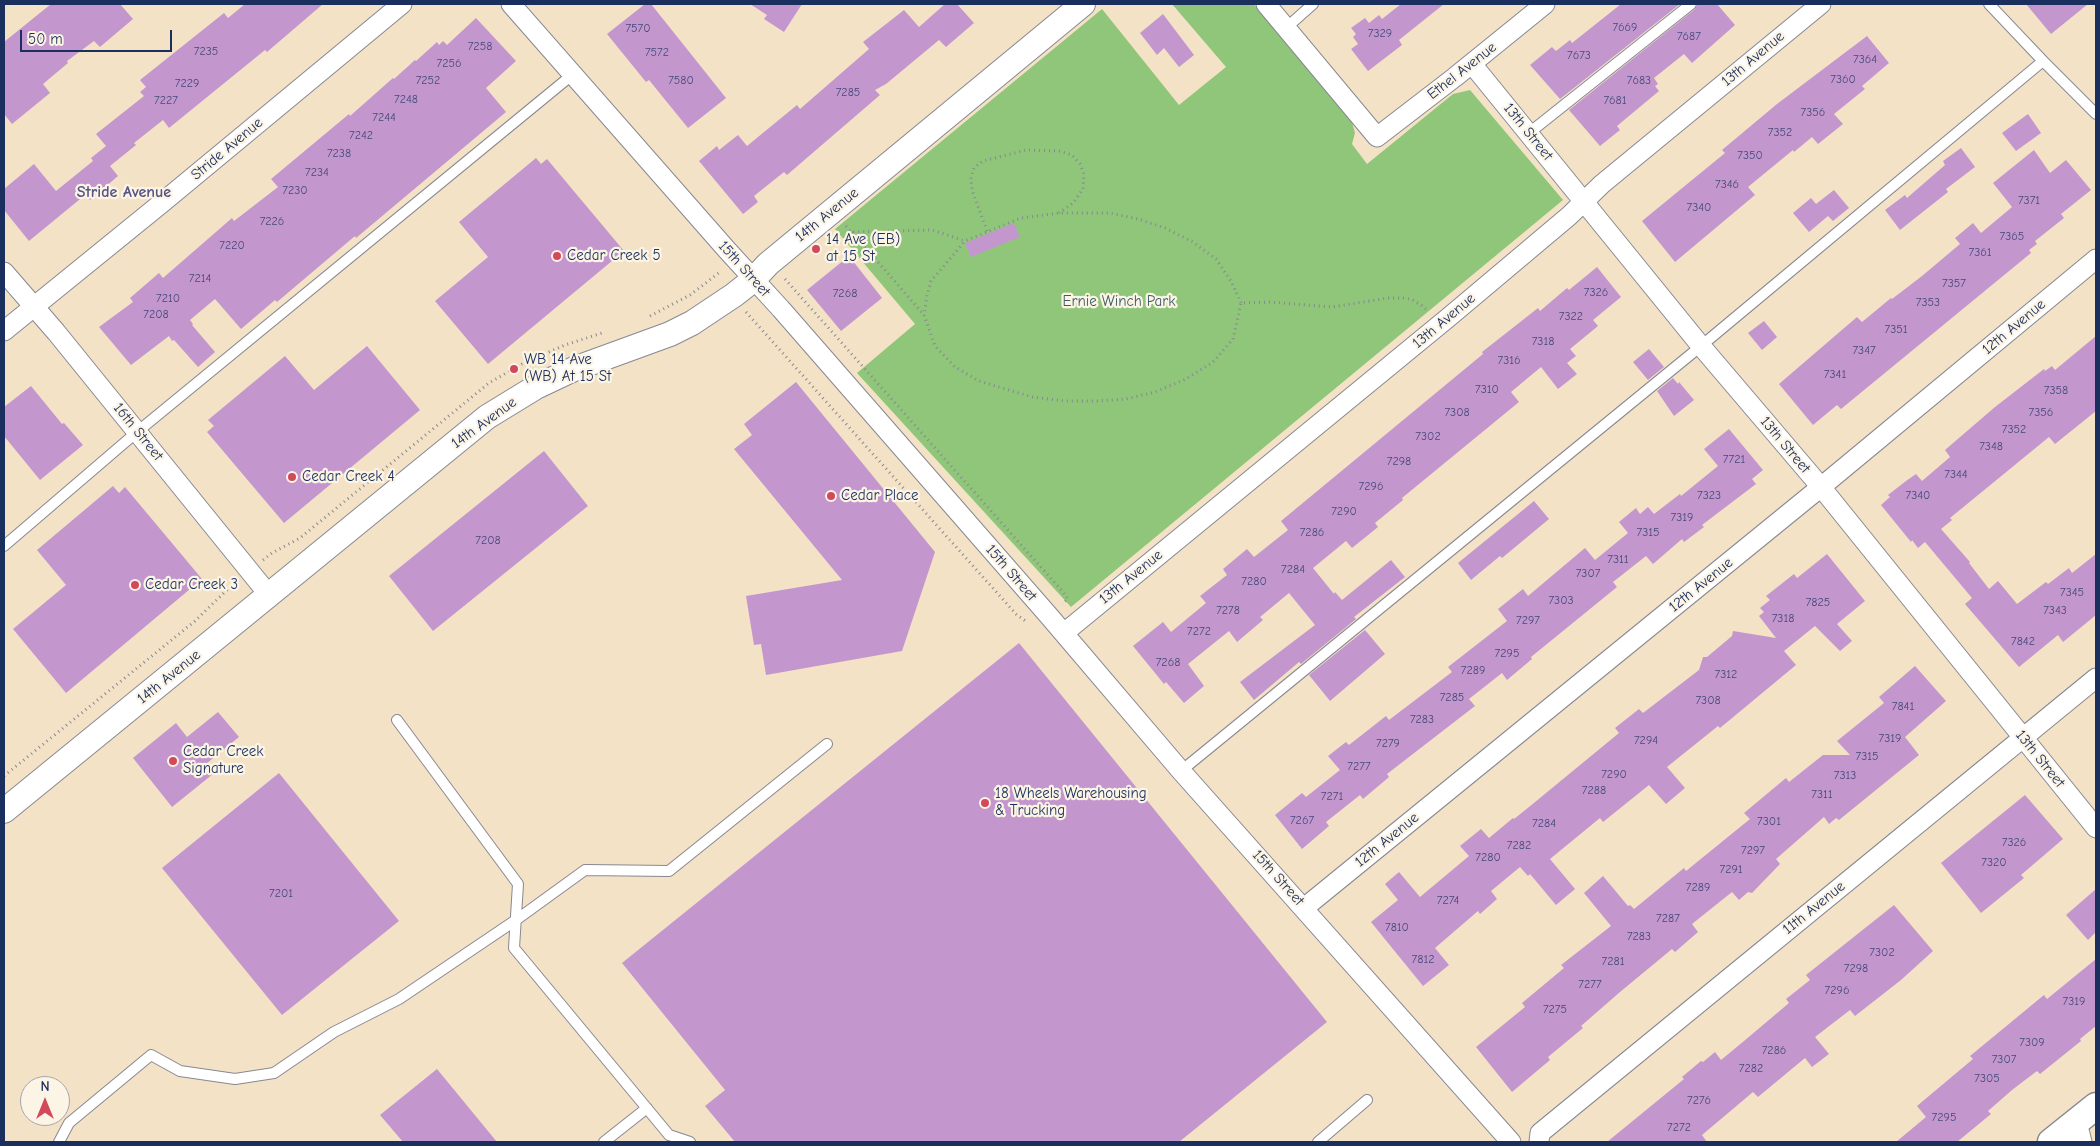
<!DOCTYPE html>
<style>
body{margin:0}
#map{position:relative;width:2100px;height:1146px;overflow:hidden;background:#f3e2c6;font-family:"Comic Neue",sans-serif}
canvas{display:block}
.frame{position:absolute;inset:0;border:5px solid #1b2f5e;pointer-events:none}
.north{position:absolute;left:20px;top:1076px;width:50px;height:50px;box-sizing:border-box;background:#fcf5e5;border:1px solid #a2a6af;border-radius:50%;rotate:0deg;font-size:14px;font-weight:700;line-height:20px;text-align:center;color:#1b2f5e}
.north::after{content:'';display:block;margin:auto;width:18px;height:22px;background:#d1495b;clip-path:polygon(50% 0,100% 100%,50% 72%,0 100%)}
.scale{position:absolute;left:20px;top:30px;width:152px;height:22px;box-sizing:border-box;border:2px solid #1b2f5e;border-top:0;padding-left:6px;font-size:15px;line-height:18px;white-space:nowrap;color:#1b2f5e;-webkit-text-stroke:4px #fcf5e5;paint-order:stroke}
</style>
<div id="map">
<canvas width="2100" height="1146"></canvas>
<div class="frame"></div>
<div class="north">N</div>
<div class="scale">50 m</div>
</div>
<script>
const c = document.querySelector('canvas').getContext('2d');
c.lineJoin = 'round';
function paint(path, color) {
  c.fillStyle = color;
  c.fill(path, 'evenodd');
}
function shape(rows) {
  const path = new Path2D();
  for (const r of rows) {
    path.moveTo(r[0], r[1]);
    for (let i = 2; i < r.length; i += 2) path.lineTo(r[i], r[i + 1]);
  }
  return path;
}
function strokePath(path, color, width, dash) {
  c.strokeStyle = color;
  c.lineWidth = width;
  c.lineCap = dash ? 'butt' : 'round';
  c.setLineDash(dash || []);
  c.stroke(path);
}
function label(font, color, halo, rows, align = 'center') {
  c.font = font + ' "Comic Neue",sans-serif';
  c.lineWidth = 4.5;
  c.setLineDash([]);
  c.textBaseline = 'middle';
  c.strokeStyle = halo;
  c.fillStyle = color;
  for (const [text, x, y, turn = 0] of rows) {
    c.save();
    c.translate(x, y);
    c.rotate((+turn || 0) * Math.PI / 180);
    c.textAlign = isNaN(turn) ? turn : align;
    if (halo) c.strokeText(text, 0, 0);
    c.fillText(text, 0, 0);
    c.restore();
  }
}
const green = shape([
 [1172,4,1254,4,1352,122,1355,133,1352,144,1367,164,1453,94,1470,90,1563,200,1071,607,857,373,915,324,835,229,1102,9,1179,105,1226,67]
]);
const building = shape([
 [51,4,120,4,133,19,100,47,94,41,67,61,68,63,43,84,50,93,12,124,4,114,4,42],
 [245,4,323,4,267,52,265,50,169,128,163,120,134,143,136,145,110,166,118,176,90,200,85,195,29,241,4,210,4,189,34,164,56,191,93,161,91,158,106,146,96,134,144,96,140,92,146,87,140,80,224,13,228,18],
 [645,4,651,4,726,98,688,128,649,80,646,82,607,34],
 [750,4,802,4,784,32,764,19,767,15],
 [945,4,957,4,974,23,946,47,939,40,886,84,875,90,880,95,787,175,784,172,754,196,758,202,743,214,699,161,717,146,719,150,738,135,747,146,797,105,800,109,869,49,863,42,904,10,919,27],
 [1401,4,1444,4,1399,40,1402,45,1368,71,1351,49,1358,44,1353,37,1356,34,1351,28,1365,18,1369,23,1379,15,1382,19],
 [1621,4,1680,4,1560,99,1530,65,1552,47,1556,51,1570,40,1572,43],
 [1698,4,1717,4,1735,25,1692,63,1684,54,1654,78,1658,84,1655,86,1659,91,1617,126,1620,130,1600,146,1569,110,1695,9],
 [2026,4,2088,4,2051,34],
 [1163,14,1194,55,1179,67,1164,48,1157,55,1140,33],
 [476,18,516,61,486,88,506,112,356,238,355,236,277,302,275,300,241,329,215,299,190,320,193,324,192,325,215,352,198,367,174,340,172,341,169,336,131,365,99,327,133,302,130,298,159,273,163,278,232,218,234,221,278,187,271,179,349,114,350,116,393,78,394,79,415,60,416,61,437,42,439,45,443,41,447,45],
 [1867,36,1889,63,1862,86,1865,89,1834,114,1843,124,1818,144,1812,137,1794,152,1793,150,1748,187,1755,195,1675,262,1642,221,1725,153,1722,150,1777,104],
 [2028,114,2041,133,2016,151,2002,133],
 [1961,148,1975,167,1946,189,1948,192,1900,230,1885,210,1905,195,1907,198,1945,165,1943,161],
 [2034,150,2050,173,2066,160,2091,190,2061,214,2064,218,2035,241,2037,244,2029,250,2031,253,1841,409,1837,405,1813,425,1779,384,1857,317,1862,322,1891,298,1892,299,1922,276,1960,244,1955,238,1973,223,1981,233,2012,207,1993,183],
 [536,158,541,164,547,159,624,251,488,364,435,301,488,257,459,222],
 [1834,190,1849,208,1833,221,1828,216,1809,232,1793,213,1811,198,1816,204],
 [1014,223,1020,237,971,257,965,243],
 [849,256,882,298,841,331,807,290],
 [1597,267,1621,297,1593,320,1598,326,1570,349,1576,356,1567,363,1577,374,1558,389,1541,367,1511,392,1519,402,1402,498,1403,500,1375,523,1378,527,1352,548,1346,541,1313,568,1334,594,1335,592,1342,600,1391,560,1405,577,1354,617,1356,619,1301,664,1299,662,1254,700,1240,682,1315,625,1289,593,1260,617,1263,620,1237,642,1229,631,1188,664,1204,686,1184,703,1166,682,1164,684,1133,646,1163,622,1171,632,1206,603,1200,596,1227,575,1223,569,1247,549,1254,557,1288,530,1281,521,1483,354,1482,352,1538,308,1540,311,1567,288,1569,290],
 [1764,321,1777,337,1762,350,1748,333],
 [2096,336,2096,411,2055,444,2049,437,1950,518,1952,520,1941,529,1970,562,1969,563,1989,589,1998,581,2017,604,2046,582,2048,584,2069,568,2072,573,2096,554,2096,615,2063,642,2058,635,2019,667,1965,604,1972,598,1925,542,1918,548,1912,540,1911,542,1881,505,1890,497,1888,495,1906,481,1916,474,1922,481,1950,457,1945,450,1995,407,2044,369,2045,371,2052,366,2055,370],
 [367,346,420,410,284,523,207,432,214,426,208,420,285,356,314,390],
 [1649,349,1664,367,1648,380,1633,362],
 [1673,378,1678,384,1679,382,1694,400,1674,416,1657,391],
 [796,382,935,552,902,651,766,675,761,644,754,645,746,596,842,580,734,449,752,435,744,424],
 [31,386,62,424,64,423,83,445,40,480,4,436,4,407],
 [1729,429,1763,470,1752,479,1756,484,1702,525,1704,527,1684,542,1682,539,1653,564,1646,556,1613,582,1617,587,1531,657,1532,659,1507,680,1502,673,1469,699,1475,706,1387,774,1389,777,1363,799,1360,795,1326,822,1329,826,1302,849,1275,815,1302,793,1306,797,1340,770,1328,756,1346,742,1349,745,1386,716,1389,720,1452,672,1448,667,1507,621,1498,609,1523,589,1528,596,1585,548,1595,560,1628,533,1619,522,1636,508,1640,514,1648,507,1654,514,1680,494,1681,496,1718,466,1704,449],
 [544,451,588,506,433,631,389,576],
 [113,486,119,493,125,487,202,579,66,693,13,629,66,585,37,550],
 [1534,501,1549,519,1502,558,1500,556,1471,580,1458,563],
 [1827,554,1865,601,1837,624,1852,641,1840,651,1815,626,1784,651,1796,665,1720,728,1718,726,1667,767,1685,788,1666,804,1649,785,1603,822,1600,818,1550,859,1575,889,1556,905,1530,874,1528,876,1520,867,1491,891,1497,899,1480,914,1478,911,1435,948,1449,965,1423,986,1371,922,1398,900,1385,884,1399,872,1420,897,1469,856,1460,846,1481,829,1489,838,1513,818,1514,819,1529,807,1619,733,1615,728,1639,709,1643,713,1699,670,1703,657,1707,657,1732,636,1733,631,1776,638,1759,616,1764,612,1760,608,1770,600,1766,596,1794,574,1797,578],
 [1365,630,1385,654,1330,701,1309,675],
 [1019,643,1327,1022,1179,1142,735,1142,705,1106,725,1090,622,963],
 [1915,666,1946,701,1905,737,1919,755,1839,820,1836,818,1829,824,1824,817,1776,859,1780,864,1752,893,1748,892,1739,900,1732,892,1692,924,1698,932,1675,952,1672,949,1620,992,1581,1026,1583,1028,1548,1057,1550,1060,1512,1092,1476,1047,1525,1007,1522,1003,1564,968,1561,965,1611,926,1584,893,1603,876,1628,906,1630,905,1634,909,1684,868,1686,871,1750,819,1744,813,1786,778,1789,782,1823,755,1850,755,1837,741,1884,703,1879,697],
 [218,712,239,737,206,764,213,774,172,807,133,758,176,723,187,737],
 [279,773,399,921,282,1015,162,868],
 [2025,795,2063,839,2021,875,2024,878,1981,913,1941,863],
 [2096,889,2096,932,2088,940,2066,915],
 [1894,905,1933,951,1901,980,1855,1016,1850,1010,1815,1037,1829,1054,1812,1067,1805,1058,1758,1097,1753,1092,1702,1135,1707,1142,1607,1142,1684,1079,1682,1077,1701,1061,1703,1062,1715,1052,1721,1060,1744,1041,1789,1003,1786,999,1810,980,1806,975],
 [2096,959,2096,1026,2080,1039,2081,1041,2040,1074,2037,1071,2012,1090,1988,1111,1991,1114,1957,1142,1896,1142,1926,1117,1917,1106,1973,1059,1970,1056,2044,995,2047,999],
 [437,1069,497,1142,403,1142,380,1115]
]);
const path = shape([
 [846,226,851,232,932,230,965,241],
 [987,231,972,190,971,177,974,168,983,161,1026,150,1059,151,1072,155,1080,164,1084,174,1083,189,1073,203,1059,213],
 [852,232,924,315],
 [785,279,1063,592,1068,599,1062,604],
 [1241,303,1231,281,1216,259,1193,242,1165,228,1138,219,1110,213,1059,213,1021,218,965,241,931,281,927,296,924,315,935,346,955,367,979,381,1032,397,1065,401,1097,401,1126,399,1155,392,1186,379,1213,362,1233,339,1241,303,1269,302,1332,307,1388,298,1403,298,1411,299,1421,305,1428,311],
 [746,312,1016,614,1027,622],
 [650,316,690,295,720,272],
 [263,560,272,553,300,538,489,383,522,364,565,345,602,333],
 [4,776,195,621,229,588,236,584]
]);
const service = shape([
 [1989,4,2043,61],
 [1286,28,1313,4],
 [1529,133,1691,4],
 [4,546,137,432,572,75],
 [397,720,518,884,514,948,669,1135,690,1142],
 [1181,771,1701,346,2043,61,2096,114],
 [59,1142,69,1123,151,1055,180,1071,235,1079,274,1073,334,1032,399,999,516,920,585,870,669,871,827,744],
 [604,1142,647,1108],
 [1318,1142,1367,1100]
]);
const minor = shape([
 [511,4,727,250,781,309,1049,616,1181,771,1511,1142],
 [1266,4,1377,137,1455,77,1545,4],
 [1472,64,1701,346,1821,487,2096,828],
 [4,272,56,332,269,595],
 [4,331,163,202,402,4],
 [1064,633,1449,317,1569,216,1602,184,1821,4],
 [1304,908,1821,487,2096,259],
 [2077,1122,2082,1142],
 [1539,1142,1540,1133,2096,678]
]);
const tertiary = shape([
 [4,811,487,417,536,387,574,369,670,334,692,323,734,295,753,280,768,264,1083,4]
]);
const secondary = shape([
 [2051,1142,2096,1106]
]);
const markers = [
 [816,249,5,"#d1495b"],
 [557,256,5,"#d1495b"],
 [514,369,5,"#d1495b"],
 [292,477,5,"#d1495b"],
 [831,496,5,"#d1495b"],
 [135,585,5,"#d1495b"],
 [173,761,5,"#d1495b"],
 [985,803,5,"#d1495b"]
];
const numberNames = [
 ["7669",1625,28],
 ["7570",638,29],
 ["7329",1380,34],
 ["7687",1689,37],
 ["7258",480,47],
 ["7235",206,52],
 ["7572",657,53],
 ["7673",1579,56],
 ["7364",1865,60],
 ["7256",449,64],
 ["7360",1843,80],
 ["7252",428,81],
 ["7580",681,81],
 ["7683",1639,81],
 ["7229",187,84],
 ["7285",848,93],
 ["7248",406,100],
 ["7227",166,101],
 ["7681",1615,101],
 ["7356",1813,113],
 ["7244",384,118],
 ["7352",1780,133],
 ["7242",361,136],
 ["7238",339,154],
 ["7350",1750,156],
 ["7234",317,173],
 ["7346",1727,185],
 ["7230",295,191],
 ["7371",2029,201],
 ["7340",1699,208],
 ["7226",272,222],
 ["7365",2012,237],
 ["7220",232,246],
 ["7361",1980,253],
 ["7214",200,279],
 ["7357",1954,284],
 ["7326",1596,293],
 ["7268",845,294],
 ["7210",168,299],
 ["7353",1928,303],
 ["7208",156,315],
 ["7322",1571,317],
 ["7351",1896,330],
 ["7318",1543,342],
 ["7347",1864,351],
 ["7316",1509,361],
 ["7341",1835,375],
 ["7310",1487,390],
 ["7358",2056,391],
 ["7308",1457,413],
 ["7356",2041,413],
 ["7352",2014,430],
 ["7302",1428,437],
 ["7348",1991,447],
 ["7721",1734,460],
 ["7298",1399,462],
 ["7344",1956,475],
 ["7296",1371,487],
 ["7323",1709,496],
 ["7340",1918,496],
 ["7290",1344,512],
 ["7319",1682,518],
 ["7286",1312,533],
 ["7315",1648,533],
 ["7208",488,541],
 ["7311",1618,560],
 ["7284",1293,570],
 ["7307",1588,574],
 ["7280",1254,582],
 ["7345",2072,593],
 ["7303",1561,601],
 ["7825",1818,603],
 ["7278",1228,611],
 ["7343",2055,611],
 ["7318",1783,619],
 ["7297",1528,621],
 ["7272",1199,632],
 ["7842",2023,642],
 ["7295",1507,654],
 ["7268",1168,663],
 ["7289",1473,671],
 ["7312",1726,675],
 ["7285",1452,698],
 ["7308",1708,701],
 ["7841",1903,707],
 ["7283",1422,720],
 ["7319",1890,739],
 ["7294",1646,741],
 ["7279",1388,744],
 ["7315",1867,757],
 ["7277",1359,767],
 ["7290",1614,775],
 ["7313",1845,776],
 ["7288",1594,791],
 ["7311",1822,795],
 ["7271",1332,797],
 ["7267",1302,821],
 ["7301",1769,822],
 ["7284",1544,824],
 ["7326",2014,843],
 ["7282",1519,846],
 ["7297",1753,851],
 ["7280",1488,858],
 ["7320",1994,863],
 ["7291",1731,870],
 ["7289",1698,888],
 ["7201",281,894],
 ["7274",1448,901],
 ["7287",1668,919],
 ["7810",1397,928],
 ["7283",1639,937],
 ["7302",1882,953],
 ["7812",1423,960],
 ["7281",1613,962],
 ["7298",1856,969],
 ["7277",1590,985],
 ["7296",1837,991],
 ["7319",2074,1002],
 ["7275",1555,1010],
 ["7309",2032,1043],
 ["7286",1774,1051],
 ["7307",2004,1060],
 ["7282",1751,1069],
 ["7305",1987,1079],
 ["7276",1699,1101],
 ["7295",1944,1118],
 ["7272",1679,1128]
];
const streetNames = [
 ["13th Avenue",1753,59,-40],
 ["Ethel Avenue",1462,71,-38],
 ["13th Street",1528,132,51],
 ["Stride Avenue",227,149,-40],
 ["14th Avenue",827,215,-39],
 ["15th Street",744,269,48],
 ["13th Avenue",1444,321,-40],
 ["12th Avenue",2014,327,-40],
 ["14th Avenue",484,423,-36],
 ["16th Street",138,432,51],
 ["13th Street",1785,445,50],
 ["15th Street",1011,573,49],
 ["13th Avenue",1131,577,-39],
 ["12th Avenue",1701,585,-39],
 ["14th Avenue",169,677,-39],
 ["13th Street",2040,759,51],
 ["12th Avenue",1387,840,-39],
 ["15th Street",1278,878,48],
 ["11th Avenue",1814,908,-39]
];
const poiNames = [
 ["14 Ave (EB)",826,240],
 ["at 15 St",826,257],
 ["Cedar Creek 5",567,256],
 ["WB 14 Ave",524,360],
 ["(WB) At 15 St",524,377],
 ["Cedar Creek 4",302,477],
 ["Cedar Place",841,496],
 ["Cedar Creek 3",145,585],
 ["Cedar Creek",183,752],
 ["Signature",183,769],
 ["18 Wheels Warehousing",995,794],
 ["& Trucking",995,811]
];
const parkNames = [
 ["Ernie Winch Park",1119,302]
];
const neighbourhoodNames = [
 ["Stride Avenue",124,192]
];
paint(green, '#90c679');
paint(building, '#c397ce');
strokePath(service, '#878892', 12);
strokePath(minor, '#878892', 21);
strokePath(tertiary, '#878892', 26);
strokePath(secondary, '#878892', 29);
strokePath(path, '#878892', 3, [1, 4]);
strokePath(service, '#fff', 10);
strokePath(minor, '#fff', 19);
strokePath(tertiary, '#fff', 24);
strokePath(secondary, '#fff', 26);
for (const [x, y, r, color] of markers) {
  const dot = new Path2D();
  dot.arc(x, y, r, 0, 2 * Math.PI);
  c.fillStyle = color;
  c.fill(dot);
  strokePath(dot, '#fcf5e5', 2);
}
label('12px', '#45497a', null, numberNames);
label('15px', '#1b2f5e', '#fcf5e5', streetNames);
label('15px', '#1b2f5e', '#fcf5e5', poiNames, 'left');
label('15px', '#3e5c66', '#fcf5e5', parkNames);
label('bold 16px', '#565385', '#fcf5e5', neighbourhoodNames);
</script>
